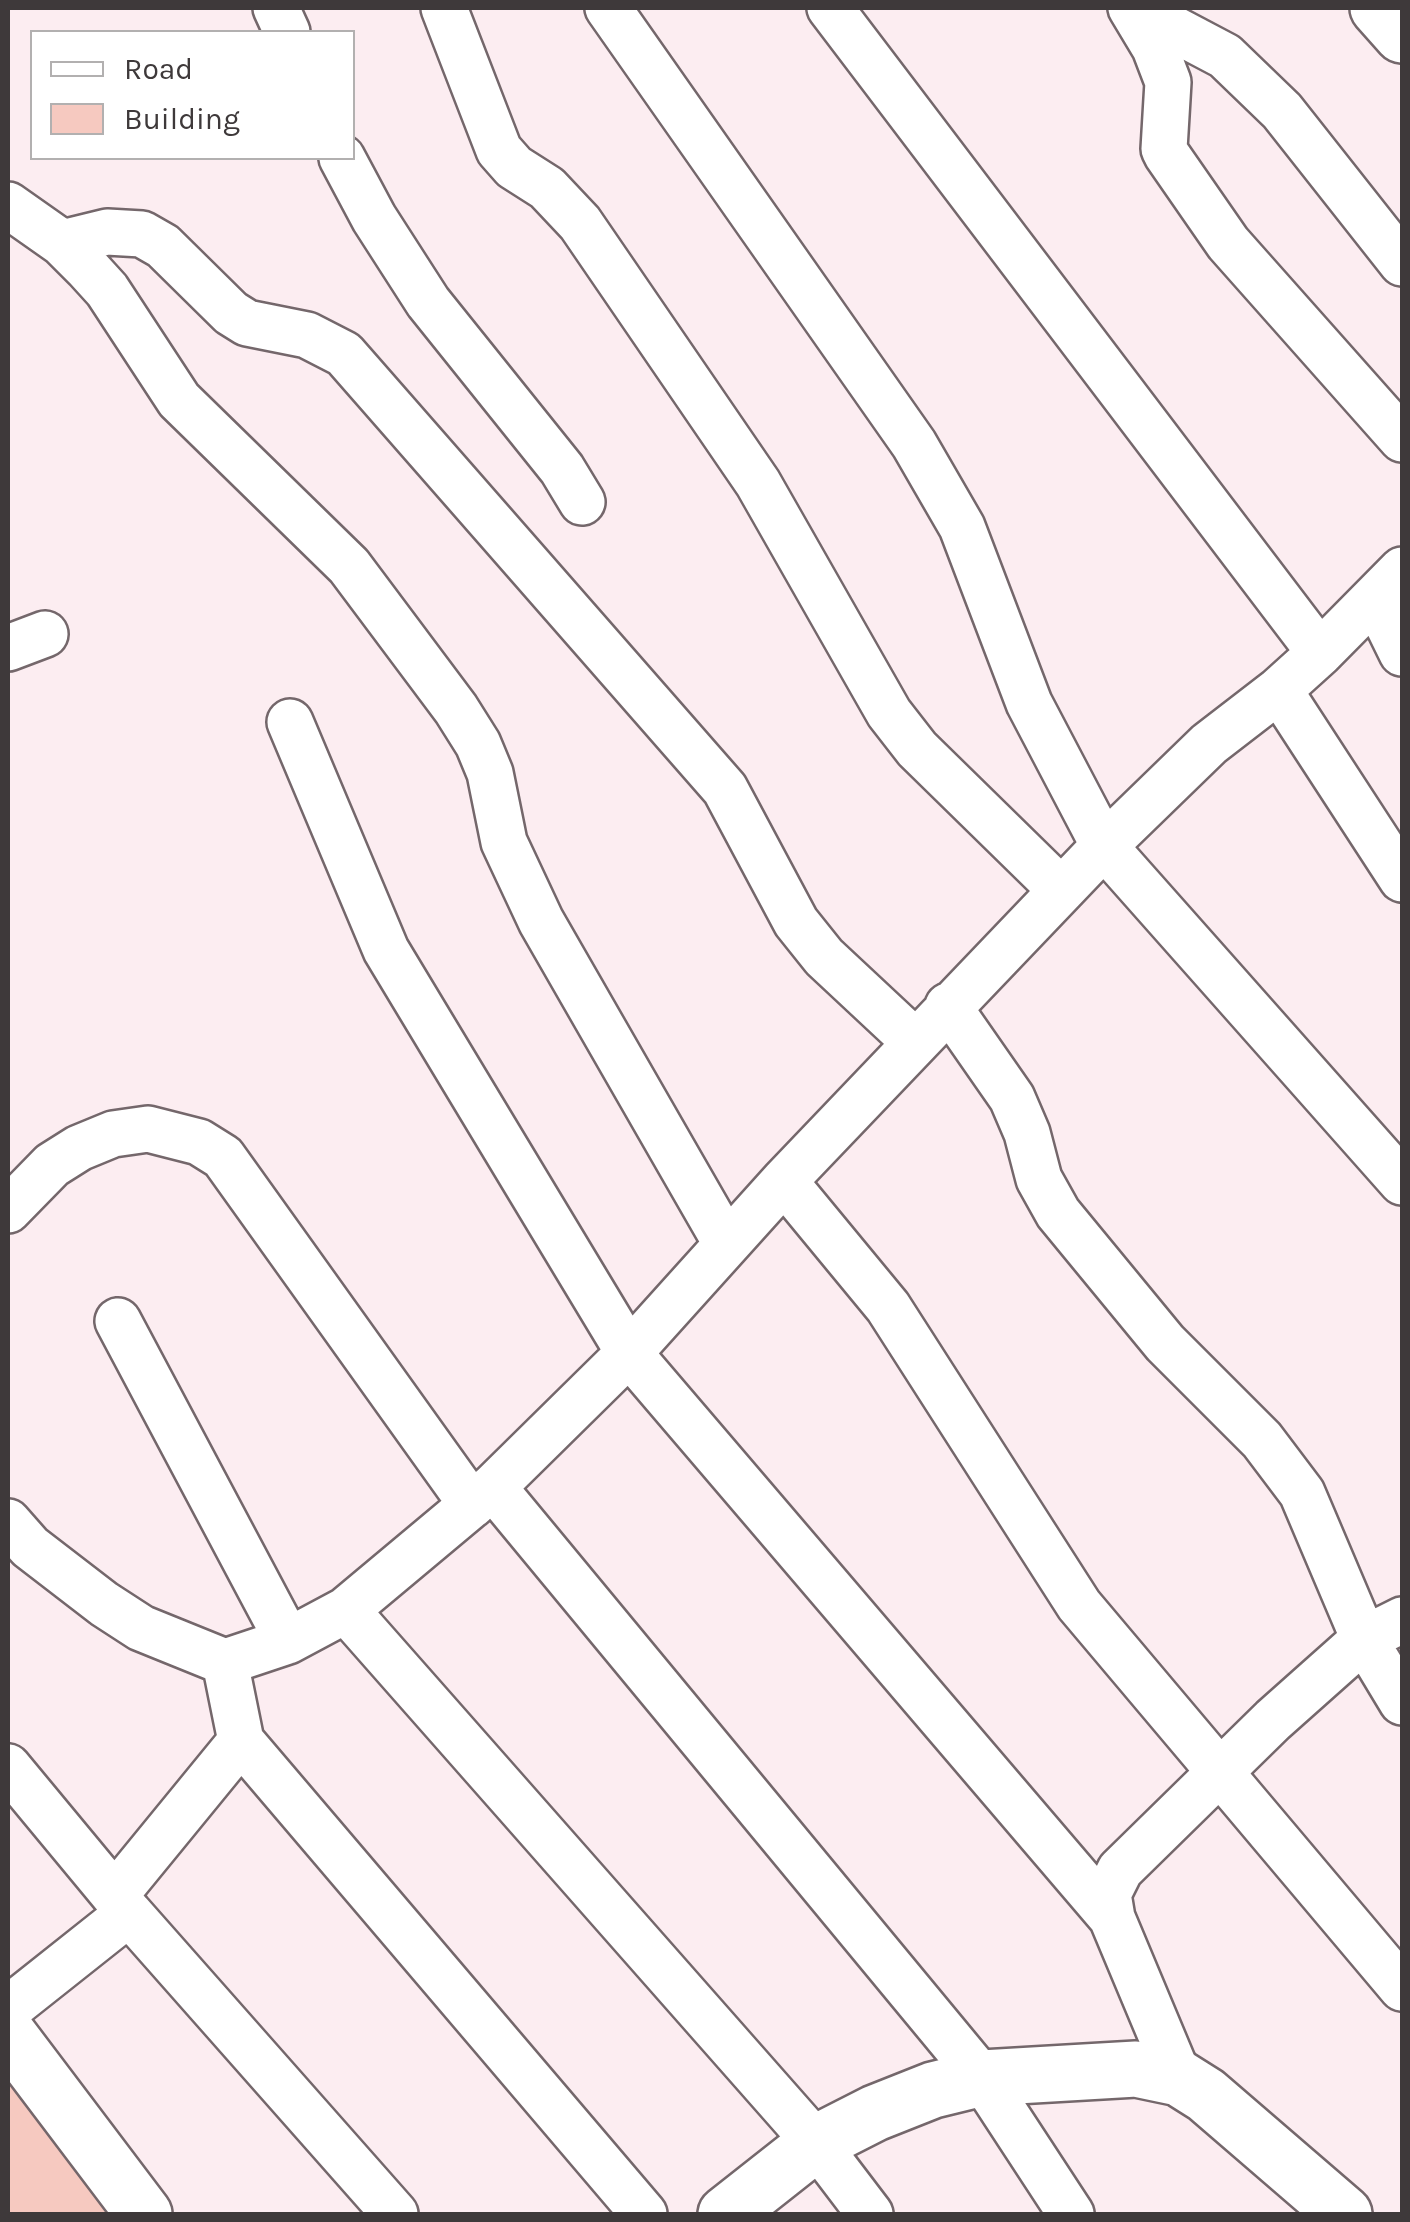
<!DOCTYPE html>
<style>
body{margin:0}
#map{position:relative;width:1410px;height:2222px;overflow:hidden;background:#fcedf1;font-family:Karla,sans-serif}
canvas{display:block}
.frame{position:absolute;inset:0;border:10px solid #3e393a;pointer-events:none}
.legend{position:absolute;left:30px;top:30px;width:325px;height:130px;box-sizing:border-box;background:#fff;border:2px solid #b2b0b0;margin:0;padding:12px 18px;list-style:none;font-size:30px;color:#3e393a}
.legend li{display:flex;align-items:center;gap:20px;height:50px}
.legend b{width:50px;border:2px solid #b2b0b0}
</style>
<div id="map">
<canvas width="1410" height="2222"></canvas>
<div class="frame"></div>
<ul class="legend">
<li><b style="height:12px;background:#fff"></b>Road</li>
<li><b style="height:28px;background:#f6c9c0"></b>Building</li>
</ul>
</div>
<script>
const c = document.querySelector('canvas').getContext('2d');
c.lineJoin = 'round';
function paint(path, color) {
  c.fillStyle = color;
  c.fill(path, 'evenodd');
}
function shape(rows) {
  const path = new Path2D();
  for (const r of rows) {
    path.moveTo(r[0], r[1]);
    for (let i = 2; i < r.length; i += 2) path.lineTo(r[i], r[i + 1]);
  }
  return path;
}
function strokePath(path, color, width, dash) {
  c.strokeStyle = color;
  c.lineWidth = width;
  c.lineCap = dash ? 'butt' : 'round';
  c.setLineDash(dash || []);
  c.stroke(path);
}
const building = shape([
 [8,2075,117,2214,8,2214,8,2075]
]);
const street = shape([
 [276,8,287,32],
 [444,8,499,150,514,167,547,188,580,223,758,483,889,713,917,749,1061,890],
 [608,8,914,444,962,527,1029,703,1104,846,1402,1182],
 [830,8,1320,653],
 [1131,8,1155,48,1168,82,1164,149,1167,155,1228,243,1402,439],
 [1134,8,1225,56,1282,111,1402,263],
 [342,158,374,218,428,302,562,469,582,502],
 [8,205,62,243,87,268,107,290,179,400,349,566,456,709,478,744,490,773,504,842,541,921,726,1243],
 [62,243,107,232,142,234,163,246,231,313,247,323,307,335,344,354,725,789,796,922,824,957,915,1042],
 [1375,598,1402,653],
 [8,648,45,634],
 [1279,690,1402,879],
 [290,722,386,950,629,1353,1112,1918],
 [948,1006,1012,1098,1027,1133,1039,1179,1058,1213,1165,1343,1262,1440,1302,1493,1364,1639,1402,1702],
 [784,1181,888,1307,1079,1605,1402,1988],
 [8,1210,52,1165,79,1148,113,1134,148,1129,199,1142,223,1157,472,1505],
 [118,1321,288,1641],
 [493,1487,982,2078,1071,2214],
 [8,1522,30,1547,104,1604,141,1628,225,1662,288,1641,346,1610,493,1487,629,1353,784,1181,1104,846,1209,744,1279,690,1320,653,1402,570],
 [346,1610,816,2143,870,2214],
 [241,1741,644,2214],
 [8,1767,129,1913,395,2214],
 [115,1895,241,1741,225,1662],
 [8,2009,129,1913],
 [1179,2078,1112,1918,1108,1894,1120,1870,1273,1720,1364,1639,1402,1620]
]);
const secondary = shape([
 [1378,8,1402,35],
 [8,2034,144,2214],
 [726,2214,816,2143,875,2113,933,2090,982,2078,1136,2069,1179,2078,1206,2095,1344,2214]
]);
paint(building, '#f6c9c0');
strokePath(building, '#ad9f9c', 2.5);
strokePath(street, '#74676b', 50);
strokePath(secondary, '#74676b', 60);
strokePath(street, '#fff', 45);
strokePath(secondary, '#fff', 55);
</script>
